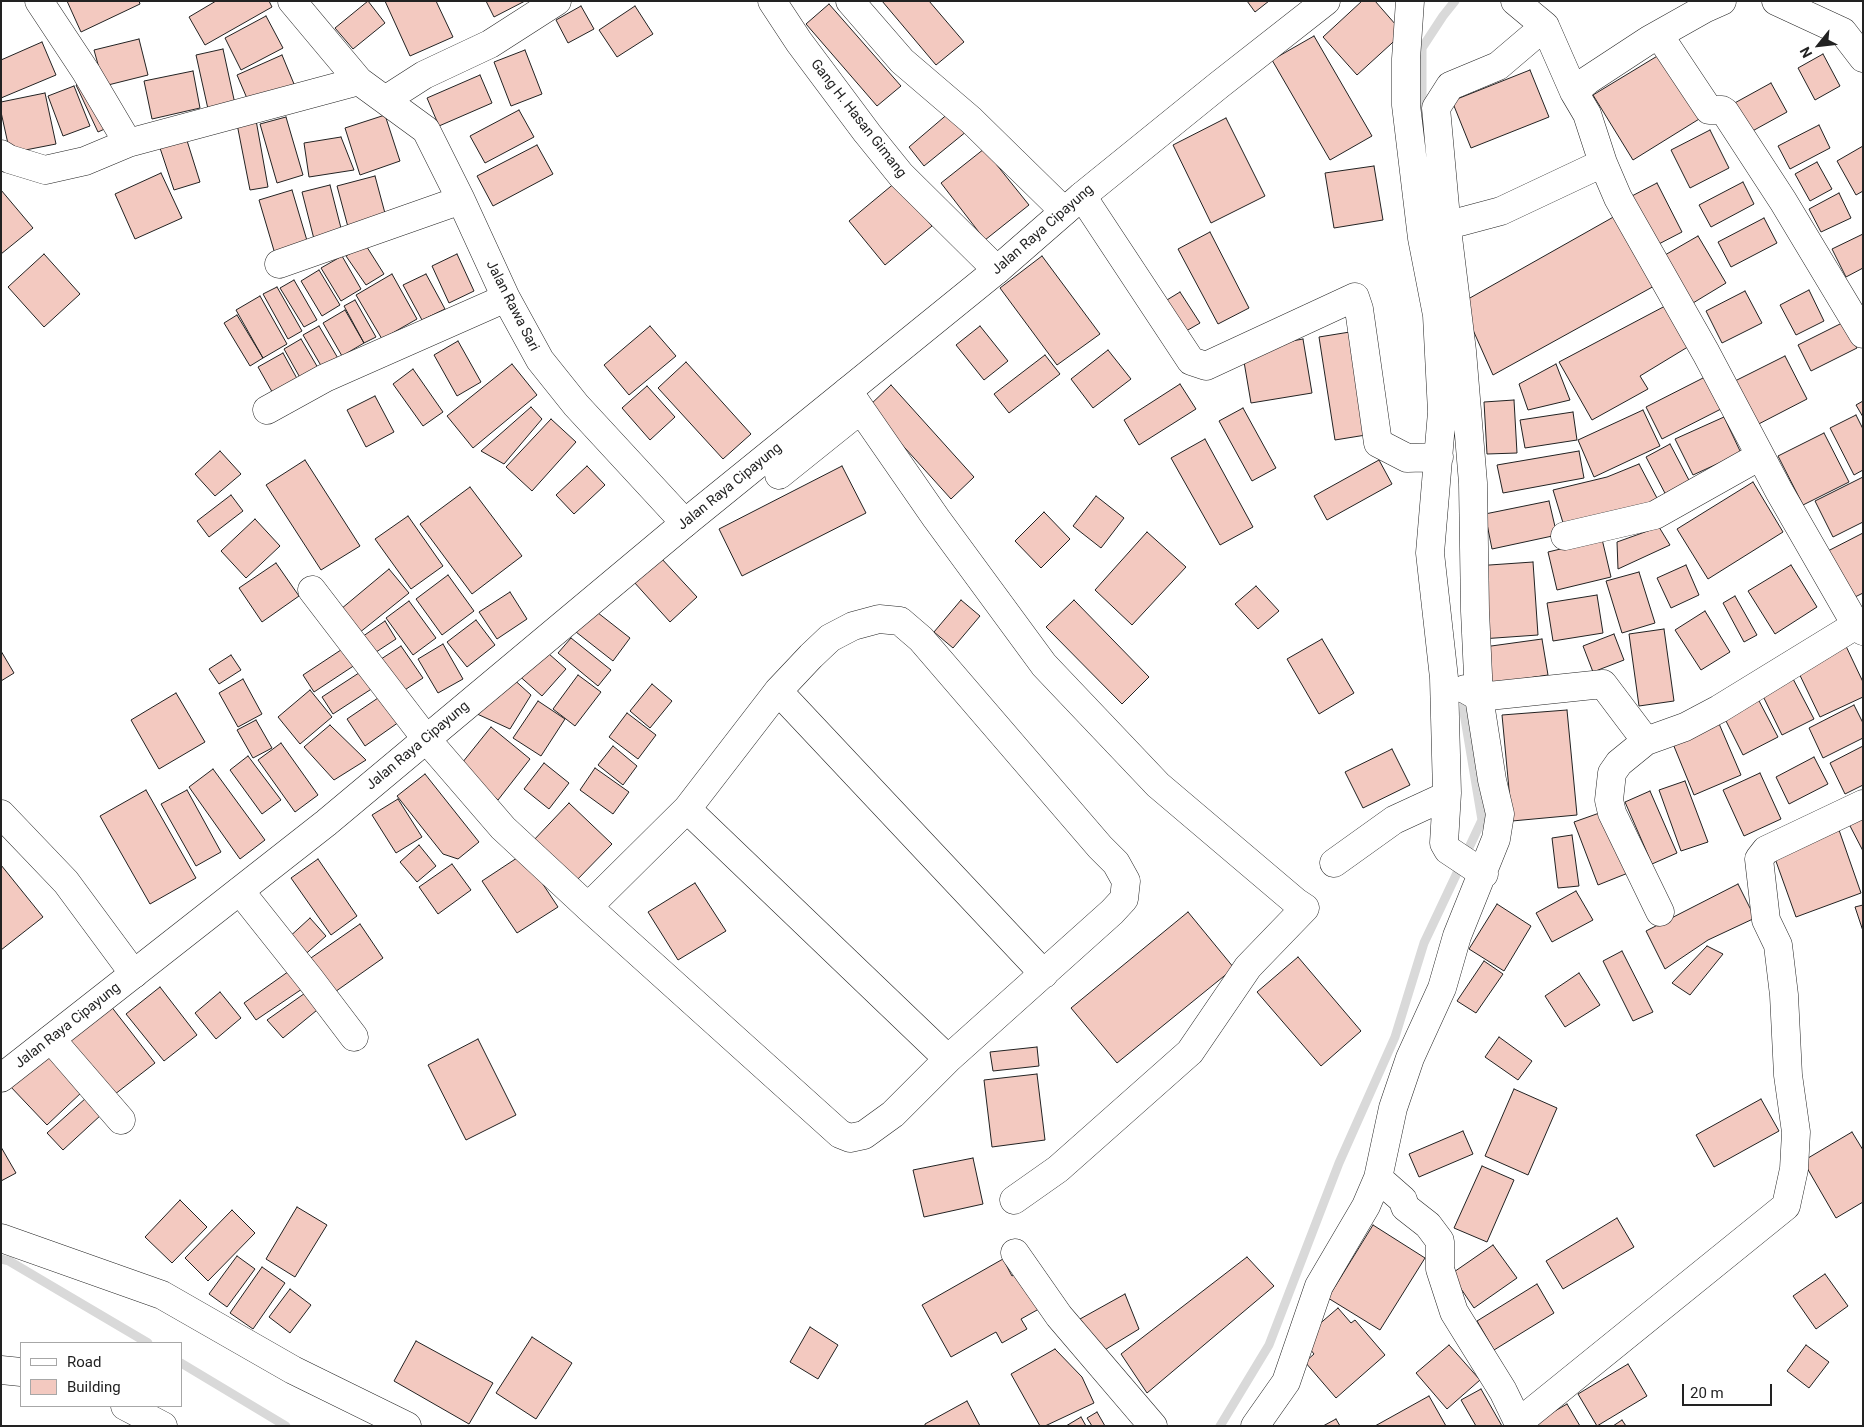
<!DOCTYPE html>
<style>
body{margin:0}
#map{position:relative;width:1864px;height:1427px;overflow:hidden;background:#fff;font-family:Roboto,sans-serif}
canvas{display:block}
.frame{position:absolute;inset:0;border:2px solid #222;pointer-events:none}
.legend{position:absolute;left:20px;top:1342px;width:162px;height:65px;box-sizing:border-box;background:#fff;border:1px solid #a7a7a7;margin:0;padding:6px 9px;list-style:none;font-size:15px;color:#222}
.legend li{display:flex;align-items:center;gap:10px;height:25px}
.legend b{width:25px;border:1px solid #a7a7a7}
.north{position:absolute;left:1794px;top:20px;width:50px;height:50px;-webkit-text-stroke:4px #fff;paint-order:stroke;rotate:241deg;font-size:14px;font-weight:700;line-height:20px;text-align:center;color:#222}
.north::after{content:'';display:block;margin:auto;width:18px;height:22px;background:#222;clip-path:polygon(50% 0,100% 100%,50% 72%,0 100%)}
.scale{position:absolute;left:1682px;top:1384px;width:90px;height:22px;box-sizing:border-box;border:2px solid #222;border-top:0;padding-left:6px;font-size:15px;line-height:18px;white-space:nowrap;color:#222;-webkit-text-stroke:4px #fff;paint-order:stroke}
</style>
<div id="map">
<canvas width="1864" height="1427"></canvas>
<div class="frame"></div>
<ul class="legend">
<li><b style="height:6px;background:#fff"></b>Road</li>
<li><b style="height:14px;background:#f3c9c0"></b>Building</li>
</ul>
<div class="north">N</div>
<div class="scale">20 m</div>
</div>
<script>
const c = document.querySelector('canvas').getContext('2d');
c.lineJoin = 'round';
function shape(rows) {
  const path = new Path2D();
  for (const r of rows) {
    path.moveTo(r[0], r[1]);
    for (let i = 2; i < r.length; i += 2) path.lineTo(r[i], r[i + 1]);
  }
  return path;
}
function strokePath(path, color, width, dash) {
  c.strokeStyle = color;
  c.lineWidth = width;
  c.lineCap = dash ? 'butt' : 'round';
  c.setLineDash(dash || []);
  c.stroke(path);
}
function paint(path, color) {
  c.fillStyle = color;
  c.fill(path, 'evenodd');
}
function label(font, color, halo, rows, align = 'center') {
  c.font = font + ' Roboto,sans-serif';
  c.lineWidth = 4;
  c.setLineDash([]);
  c.textBaseline = 'middle';
  c.strokeStyle = halo;
  c.fillStyle = color;
  for (const [text, x, y, turn = 0] of rows) {
    c.save();
    c.translate(x, y);
    c.rotate((+turn || 0) * Math.PI / 180);
    c.textAlign = isNaN(turn) ? turn : align;
    if (halo) c.strokeText(text, 0, 0);
    c.fillText(text, 0, 0);
    c.restore();
  }
}
const stream = shape([
 [1424,118,1422,98,1422,48,1443,16,1455,1],
 [1,1259,9,1261,148,1343],
 [181,1363,286,1426],
 [1220,1426,1269,1345,1339,1163,1395,1037,1424,943,1482,820,1464,713,1465,694]
]);
const building = shape([
 [67,1,139,1,140,4,81,32,67,1],
 [216,1,269,1,272,7,205,45,189,17,216,1],
 [368,1,385,23,353,49,335,28,368,1],
 [385,1,436,1,453,37,410,56,385,1],
 [486,1,525,1,494,17,486,1],
 [882,1,929,1,964,42,936,65,882,1],
 [1247,1,1269,1,1255,12,1247,1],
 [1362,1,1375,1,1403,33,1357,75,1323,37,1362,1],
 [829,4,901,86,877,106,806,24,829,4],
 [581,6,594,29,568,43,556,20,581,6],
 [635,6,653,34,617,57,599,30,635,6],
 [266,16,283,48,241,70,225,38,266,16],
 [1314,36,1372,136,1330,160,1272,60,1314,36],
 [139,39,148,75,104,86,94,50,139,39],
 [42,42,56,75,1,98,1,60,42,42],
 [223,49,235,104,208,109,196,55,223,49],
 [525,50,542,94,511,106,494,62,525,50],
 [1664,52,1704,116,1633,160,1593,95,1664,52],
 [1823,54,1840,86,1815,100,1798,68,1823,54],
 [282,55,294,84,249,103,237,75,282,55],
 [1530,70,1549,117,1471,148,1452,101,1530,70],
 [193,71,200,108,152,119,144,81,193,71],
 [480,75,492,103,439,126,427,98,480,75],
 [88,79,109,127,98,132,76,85,88,79],
 [1771,83,1787,112,1747,134,1731,105,1771,83],
 [74,86,90,126,63,136,48,96,74,86],
 [45,93,56,144,10,153,1,112,1,102,45,93],
 [519,110,534,137,485,163,470,136,519,110],
 [950,112,967,131,924,166,909,147,950,112],
 [385,115,400,161,360,175,345,128,385,115],
 [286,117,303,175,277,183,260,124,286,117],
 [1226,118,1265,196,1211,223,1173,145,1226,118],
 [256,120,268,187,250,190,237,124,256,120],
 [1819,125,1830,148,1790,169,1778,146,1819,125],
 [1710,130,1729,168,1690,188,1671,150,1710,130],
 [184,131,200,182,174,190,157,139,184,131],
 [341,137,354,170,309,177,304,143,341,137],
 [537,145,553,174,493,206,477,176,537,145],
 [1863,146,1863,191,1856,195,1837,161,1863,146],
 [984,149,1029,205,985,240,941,183,984,149],
 [1817,162,1832,189,1810,201,1795,174,1817,162],
 [1374,166,1383,220,1334,228,1325,173,1374,166],
 [161,173,182,218,135,239,115,194,161,173],
 [375,176,386,217,348,227,337,186,375,176],
 [896,182,932,226,885,265,849,221,896,182],
 [1743,182,1754,204,1711,227,1699,205,1743,182],
 [1657,183,1682,232,1653,247,1628,198,1657,183],
 [330,185,343,236,315,243,302,192,330,185],
 [1,190,33,228,1,254,1,190],
 [292,190,308,244,275,254,259,200,292,190],
 [1839,193,1851,218,1821,232,1809,209,1839,193],
 [1617,215,1656,285,1493,375,1461,303,1617,215],
 [1764,218,1777,243,1731,267,1718,242,1764,218],
 [1210,232,1249,308,1218,324,1178,249,1210,232],
 [1863,234,1863,268,1846,277,1832,249,1863,234],
 [1698,236,1726,283,1693,303,1665,255,1698,236],
 [365,244,384,274,366,285,346,256,365,244],
 [44,254,80,294,44,327,8,287,44,254],
 [457,254,474,291,449,303,432,266,457,254],
 [342,256,361,289,341,301,321,268,342,256],
 [1042,256,1100,334,1057,365,1000,288,1042,256],
 [319,270,340,305,322,316,301,281,319,270],
 [392,274,417,319,382,339,356,295,392,274],
 [426,274,445,309,422,320,403,285,426,274],
 [294,280,317,320,304,327,280,288,294,280],
 [277,287,302,331,288,339,263,294,277,287],
 [1809,290,1824,321,1796,335,1780,305,1809,290],
 [1745,291,1762,323,1722,343,1706,311,1745,291],
 [1180,292,1200,323,1181,334,1162,303,1180,292],
 [260,296,287,344,263,358,236,310,260,296],
 [355,300,376,337,364,343,344,306,355,300],
 [1667,305,1691,345,1640,376,1648,389,1592,420,1559,362,1667,305],
 [345,310,364,343,342,356,323,323,345,310],
 [237,315,263,358,250,366,224,323,237,315],
 [1844,322,1857,348,1811,371,1798,345,1844,322],
 [319,326,339,360,323,369,303,335,319,326],
 [650,326,676,356,629,395,604,365,650,326],
 [980,326,1008,361,984,380,956,345,980,326],
 [1356,331,1372,434,1335,440,1319,337,1356,331],
 [301,339,321,373,303,383,284,349,301,339],
 [1303,339,1312,393,1251,403,1242,350,1303,339],
 [458,341,481,382,457,396,434,355,458,341],
 [1108,350,1131,379,1093,408,1071,379,1108,350],
 [283,353,300,384,275,397,258,367,283,353],
 [1045,355,1060,374,1009,413,994,394,1045,355],
 [1785,356,1807,399,1749,429,1727,385,1785,356],
 [686,362,751,434,723,459,658,388,686,362],
 [512,364,537,395,473,448,447,416,512,364],
 [1556,364,1570,400,1528,410,1519,384,1556,364],
 [413,369,443,412,423,426,393,384,413,369],
 [1705,377,1721,409,1662,439,1646,407,1705,377],
 [1180,384,1196,409,1139,445,1124,420,1180,384],
 [891,385,974,477,951,499,868,407,891,385],
 [647,386,675,417,650,440,622,408,647,386],
 [375,396,394,432,366,447,347,410,375,396],
 [1514,400,1517,453,1487,454,1484,402,1514,400],
 [1863,401,1863,417,1856,405,1863,401],
 [531,407,542,419,504,464,481,451,531,407],
 [1243,408,1276,468,1252,481,1219,421,1243,408],
 [1643,410,1660,446,1594,477,1578,440,1643,410],
 [1573,412,1577,440,1525,448,1520,420,1573,412],
 [1856,415,1863,429,1863,470,1854,475,1830,428,1856,415],
 [1724,417,1741,453,1693,475,1675,439,1724,417],
 [551,419,576,442,532,491,506,467,551,419],
 [1824,433,1849,482,1803,505,1778,456,1824,433],
 [1205,439,1253,527,1220,545,1171,458,1205,439],
 [1670,444,1691,484,1667,497,1646,457,1670,444],
 [220,451,241,474,215,496,195,474,220,451],
 [1579,451,1584,478,1503,493,1497,465,1579,451],
 [305,460,360,546,321,570,266,485,305,460],
 [1379,460,1392,484,1327,520,1314,496,1379,460],
 [1639,464,1658,500,1614,521,1564,526,1553,490,1607,477,1639,464],
 [587,466,605,485,574,514,556,495,587,466],
 [842,466,866,513,742,576,719,529,842,466],
 [1863,477,1863,522,1833,537,1815,501,1863,477],
 [1753,482,1783,532,1708,579,1677,529,1753,482],
 [470,487,522,556,472,594,420,524,470,487],
 [231,495,243,511,209,537,197,521,231,495],
 [1096,496,1124,518,1101,548,1073,526,1096,496],
 [1549,501,1557,535,1492,549,1485,514,1549,501],
 [1044,512,1070,539,1041,568,1015,541,1044,512],
 [408,516,443,566,411,589,375,539,408,516],
 [255,519,280,546,246,578,221,551,255,519],
 [1659,527,1670,545,1618,569,1617,542,1659,527],
 [1147,532,1186,567,1132,625,1095,590,1147,532],
 [1863,533,1863,593,1851,599,1826,552,1863,533],
 [1602,539,1611,577,1557,590,1548,552,1602,539],
 [661,558,697,597,670,622,634,582,661,558],
 [1533,562,1538,635,1481,639,1475,566,1533,562],
 [276,563,299,596,262,622,239,588,276,563],
 [1686,565,1699,595,1671,608,1657,578,1686,565],
 [1791,565,1817,607,1775,634,1748,591,1791,565],
 [389,569,409,593,354,637,335,614,389,569],
 [1639,572,1655,623,1622,633,1606,581,1639,572],
 [448,575,474,611,442,635,416,599,448,575],
 [1256,586,1279,611,1258,629,1235,604,1256,586],
 [510,592,527,619,497,639,479,612,510,592],
 [1597,595,1603,633,1553,641,1547,603,1597,595],
 [1735,596,1757,635,1744,642,1723,603,1735,596],
 [961,600,980,616,953,648,934,632,961,600],
 [1074,600,1149,677,1122,704,1046,627,1074,600],
 [409,601,436,638,413,655,386,618,409,601],
 [593,609,630,638,613,661,576,632,593,609],
 [1705,611,1730,652,1701,670,1675,630,1705,611],
 [476,620,495,645,467,667,447,642,476,620],
 [385,621,396,639,370,656,359,639,385,621],
 [1664,629,1674,701,1639,706,1629,634,1664,629],
 [1614,634,1624,660,1593,672,1583,646,1614,634],
 [571,638,611,670,598,686,558,653,571,638],
 [1322,639,1354,693,1319,714,1287,659,1322,639],
 [1542,639,1548,675,1489,684,1484,647,1542,639],
 [1844,642,1863,682,1863,697,1820,717,1795,665,1844,642],
 [350,644,361,661,314,692,303,675,350,644],
 [443,644,463,679,438,693,418,659,443,644],
 [401,646,423,678,397,695,375,663,401,646],
 [540,646,566,669,542,696,516,673,540,646],
 [1,651,14,673,1,681,1,651],
 [231,655,241,670,219,684,209,669,231,655],
 [365,669,376,686,333,714,322,697,365,669],
 [578,675,601,692,575,726,553,709,578,675],
 [1791,675,1814,719,1782,735,1760,690,1791,675],
 [510,676,531,695,510,729,475,713,510,676],
 [243,679,262,714,238,727,219,693,243,679],
 [652,684,672,701,650,728,630,711,652,684],
 [310,690,332,717,300,744,278,717,310,690],
 [176,693,205,742,159,769,131,720,176,693],
 [381,696,399,722,365,746,347,719,381,696],
 [1757,697,1778,737,1743,755,1723,715,1757,697],
 [538,701,565,719,541,756,513,738,538,701],
 [1854,705,1863,723,1863,738,1823,758,1809,728,1854,705],
 [1567,710,1577,815,1512,821,1502,715,1567,710],
 [627,713,656,735,638,759,609,737,627,713],
 [1717,719,1741,775,1694,795,1671,739,1717,719],
 [256,720,272,748,253,758,237,730,256,720],
 [330,725,366,760,334,780,304,747,330,725],
 [491,727,530,759,498,800,458,768,491,727],
 [281,743,318,795,295,812,258,760,281,743],
 [613,746,637,766,623,785,598,765,613,746],
 [1863,746,1863,785,1845,794,1830,763,1863,746],
 [1392,749,1410,785,1363,808,1345,772,1392,749],
 [248,756,281,800,262,814,230,770,248,756],
 [1814,757,1828,784,1789,804,1776,777,1814,757],
 [544,763,569,783,549,809,524,789,544,763],
 [595,768,629,792,613,814,580,790,595,768],
 [213,769,265,840,240,859,189,787,213,769],
 [1760,773,1781,819,1744,836,1723,790,1760,773],
 [425,774,479,842,458,859,443,854,397,796,425,774],
 [1685,781,1708,842,1681,851,1659,790,1685,781],
 [146,790,196,878,150,904,100,816,146,790],
 [187,790,221,852,196,866,161,804,187,790],
 [1650,791,1677,853,1652,864,1625,802,1650,791],
 [398,799,422,837,396,853,372,815,398,799],
 [569,803,612,844,574,883,532,842,569,803],
 [1605,811,1628,873,1598,885,1574,822,1605,811],
 [1863,817,1863,851,1849,824,1863,817],
 [1839,830,1861,893,1796,917,1773,853,1839,830],
 [1572,835,1579,886,1558,888,1552,838,1572,835],
 [419,845,436,866,417,882,400,862,419,845],
 [523,854,558,907,517,933,482,881,523,854],
 [318,859,357,916,331,935,291,878,318,859],
 [452,864,471,890,438,914,419,887,452,864],
 [1,865,43,917,1,950,1,865],
 [695,883,726,931,678,960,648,912,695,883],
 [1738,884,1755,918,1708,940,1665,969,1646,931,1738,884],
 [1576,891,1593,920,1552,942,1536,913,1576,891],
 [1497,904,1531,926,1504,971,1469,949,1497,904],
 [1863,905,1863,931,1855,907,1863,905],
 [1188,912,1234,968,1117,1063,1071,1008,1188,912],
 [310,918,326,936,301,958,286,940,310,918],
 [360,924,383,958,332,994,308,960,360,924],
 [1707,946,1723,954,1690,995,1672,983,1707,946],
 [1622,951,1653,1012,1633,1021,1603,961,1622,951],
 [1298,957,1361,1031,1321,1066,1257,992,1298,957],
 [1484,961,1503,974,1476,1013,1457,1001,1484,961],
 [292,969,305,987,256,1020,244,1003,292,969],
 [1579,973,1600,1005,1565,1027,1545,996,1579,973],
 [160,987,197,1035,164,1061,126,1014,160,987],
 [308,991,322,1006,283,1038,267,1020,308,991],
 [220,992,241,1018,216,1039,195,1013,220,992],
 [107,1001,155,1063,110,1098,57,1039,107,1001],
 [1499,1037,1532,1061,1518,1080,1485,1057,1499,1037],
 [478,1039,516,1115,466,1140,428,1065,478,1039],
 [1037,1047,1039,1066,993,1071,990,1052,1037,1047],
 [46,1050,83,1091,47,1125,9,1085,46,1050],
 [1037,1074,1045,1140,992,1147,984,1080,1037,1074],
 [1514,1089,1557,1108,1528,1175,1485,1156,1514,1089],
 [86,1098,101,1115,63,1150,47,1133,86,1098],
 [1761,1099,1779,1131,1714,1167,1696,1135,1761,1099],
 [1463,1131,1473,1154,1419,1177,1409,1154,1463,1131],
 [1852,1132,1863,1150,1863,1202,1836,1218,1803,1161,1852,1132],
 [1,1147,16,1173,1,1181,1,1147],
 [973,1158,983,1204,924,1217,913,1170,973,1158],
 [1482,1166,1514,1180,1487,1242,1454,1228,1482,1166],
 [180,1200,207,1227,172,1263,145,1237,180,1200],
 [297,1207,327,1225,295,1277,266,1259,297,1207],
 [232,1210,255,1233,208,1281,185,1258,232,1210],
 [1617,1218,1634,1247,1563,1289,1546,1261,1617,1218],
 [1373,1225,1425,1258,1380,1330,1328,1298,1373,1225],
 [1493,1245,1517,1278,1474,1308,1451,1274,1493,1245],
 [237,1256,255,1269,227,1307,209,1294,237,1256],
 [1247,1257,1274,1286,1147,1393,1121,1354,1247,1257],
 [1003,1259,1012,1276,1025,1268,1046,1305,1021,1319,1027,1329,1002,1343,996,1332,951,1357,922,1305,1003,1259],
 [262,1267,285,1283,253,1329,230,1313,262,1267],
 [1825,1274,1848,1306,1816,1329,1793,1296,1825,1274],
 [1537,1284,1554,1313,1494,1350,1477,1321,1537,1284],
 [290,1289,311,1305,290,1333,269,1317,290,1289],
 [1125,1294,1139,1329,1103,1351,1080,1319,1125,1294],
 [1338,1308,1351,1323,1355,1320,1385,1355,1336,1398,1305,1362,1314,1354,1302,1339,1338,1308],
 [810,1327,838,1345,818,1379,790,1362,810,1327],
 [532,1337,572,1363,536,1419,496,1393,532,1337],
 [416,1341,493,1383,469,1424,394,1381,416,1341],
 [1449,1345,1480,1380,1447,1409,1416,1373,1449,1345],
 [1806,1345,1829,1362,1809,1388,1787,1371,1806,1345],
 [1055,1349,1082,1377,1094,1403,1045,1426,1040,1426,1011,1374,1055,1349],
 [1628,1364,1647,1396,1597,1426,1578,1394,1628,1364],
 [1481,1389,1502,1426,1476,1426,1461,1400,1481,1389],
 [1429,1396,1446,1426,1375,1426,1429,1396],
 [967,1401,980,1426,925,1426,925,1424,967,1401],
 [1567,1404,1580,1426,1529,1426,1567,1404],
 [1097,1412,1105,1426,1092,1426,1087,1418,1097,1412],
 [1081,1417,1086,1426,1066,1426,1081,1417],
 [1336,1419,1340,1426,1323,1426,1336,1419],
 [1622,1420,1626,1426,1613,1426,1622,1420]
]);
const minor = shape([
 [39,1,86,72,128,143],
 [292,1,359,81,426,130,461,200,506,298,540,360,576,405,685,523],
 [772,1,799,42,867,133,901,175,997,270],
 [850,1,902,61,971,120,1064,211],
 [1410,1,1406,59,1406,105,1422,238,1437,315,1442,412,1430,553,1444,678,1445,717,1447,793,1444,843,1448,850,1484,874],
 [1515,1,1545,26,1574,92,1587,114,1603,163,1618,198,1706,353,1779,491,1856,625,1863,631],
 [1776,1,1843,32,1863,58],
 [1659,35,1709,110,1722,110,1725,112,1783,201,1863,334],
 [1574,92,1588,80,1649,40,1704,9,1722,1],
 [385,100,424,75,490,44,557,1],
 [1,154,9,159,45,170,85,161,128,143,359,81],
 [1082,196,1191,361,1206,366,1355,297,1359,309,1378,443,1407,458,1439,457],
 [1447,229,1436,108,1450,86,1498,66,1545,26],
 [279,264,461,200],
 [848,391,936,518,1044,665,1158,785,1296,902,1305,908,1248,967,1190,1052,1058,1169,1014,1200],
 [267,410,325,378,506,298],
 [779,475,860,410],
 [1565,536,1655,515,1760,456],
 [312,590,427,740,503,828,588,907,687,809,778,691,811,656,830,638,853,626,879,619,900,621,921,639,1100,847,1116,863,1126,881,1124,899,1112,912,948,1059,893,1114,864,1135,850,1138,840,1134,588,907],
 [1465,689,1479,697,1603,684,1646,741,1685,727,1719,709,1856,625],
 [778,691,1044,974],
 [1646,741,1619,763,1612,773,1609,800,1612,813,1660,912],
 [687,809,948,1059],
 [1,814,66,882,134,974],
 [1334,863,1394,820,1446,796],
 [240,891,310,979,354,1037],
 [51,1039,121,1120],
 [1378,1178,1403,1200,1405,1207,1428,1225,1440,1241,1440,1269,1454,1312,1503,1391,1520,1426],
 [1,1238,162,1295,293,1370,407,1426],
 [1015,1253,1059,1316,1153,1426],
 [1,1370,21,1372],
 [125,1406,163,1426],
 [1518,1423,1786,1206,1794,1169,1796,1132,1788,1075,1784,995,1778,945,1766,920,1759,859,1766,850,1863,804],
 [1255,1426,1286,1382,1319,1286,1366,1206,1378,1178,1393,1108,1410,1058,1442,988,1457,936,1496,839,1500,814,1492,780,1479,697,1475,611,1473,483,1462,351,1447,229,1456,223,1501,211,1603,163]
]);
const major = shape([
 [1,1078,326,823,685,523,997,270,1082,196,1219,85,1326,1]
]);
const streetNames = [
 ["Gang H. Hasan Gimang",858,119,52],
 ["Jalan Raya Cipayung",1043,230,-41],
 ["Jalan Rawa Sari",512,306,63],
 ["Jalan Raya Cipayung",730,487,-39],
 ["Jalan Raya Cipayung",418,746,-40],
 ["Jalan Raya Cipayung",68,1026,-38]
];
strokePath(stream, '#d9d9d9', 9);
paint(building, '#f3c9c0');
strokePath(building, '#222', 1);
strokePath(minor, '#222', 29);
strokePath(major, '#222', 29);
strokePath(minor, '#fff', 28);
strokePath(major, '#fff', 28);
label('14px', '#222', '#fff', streetNames);
</script>
